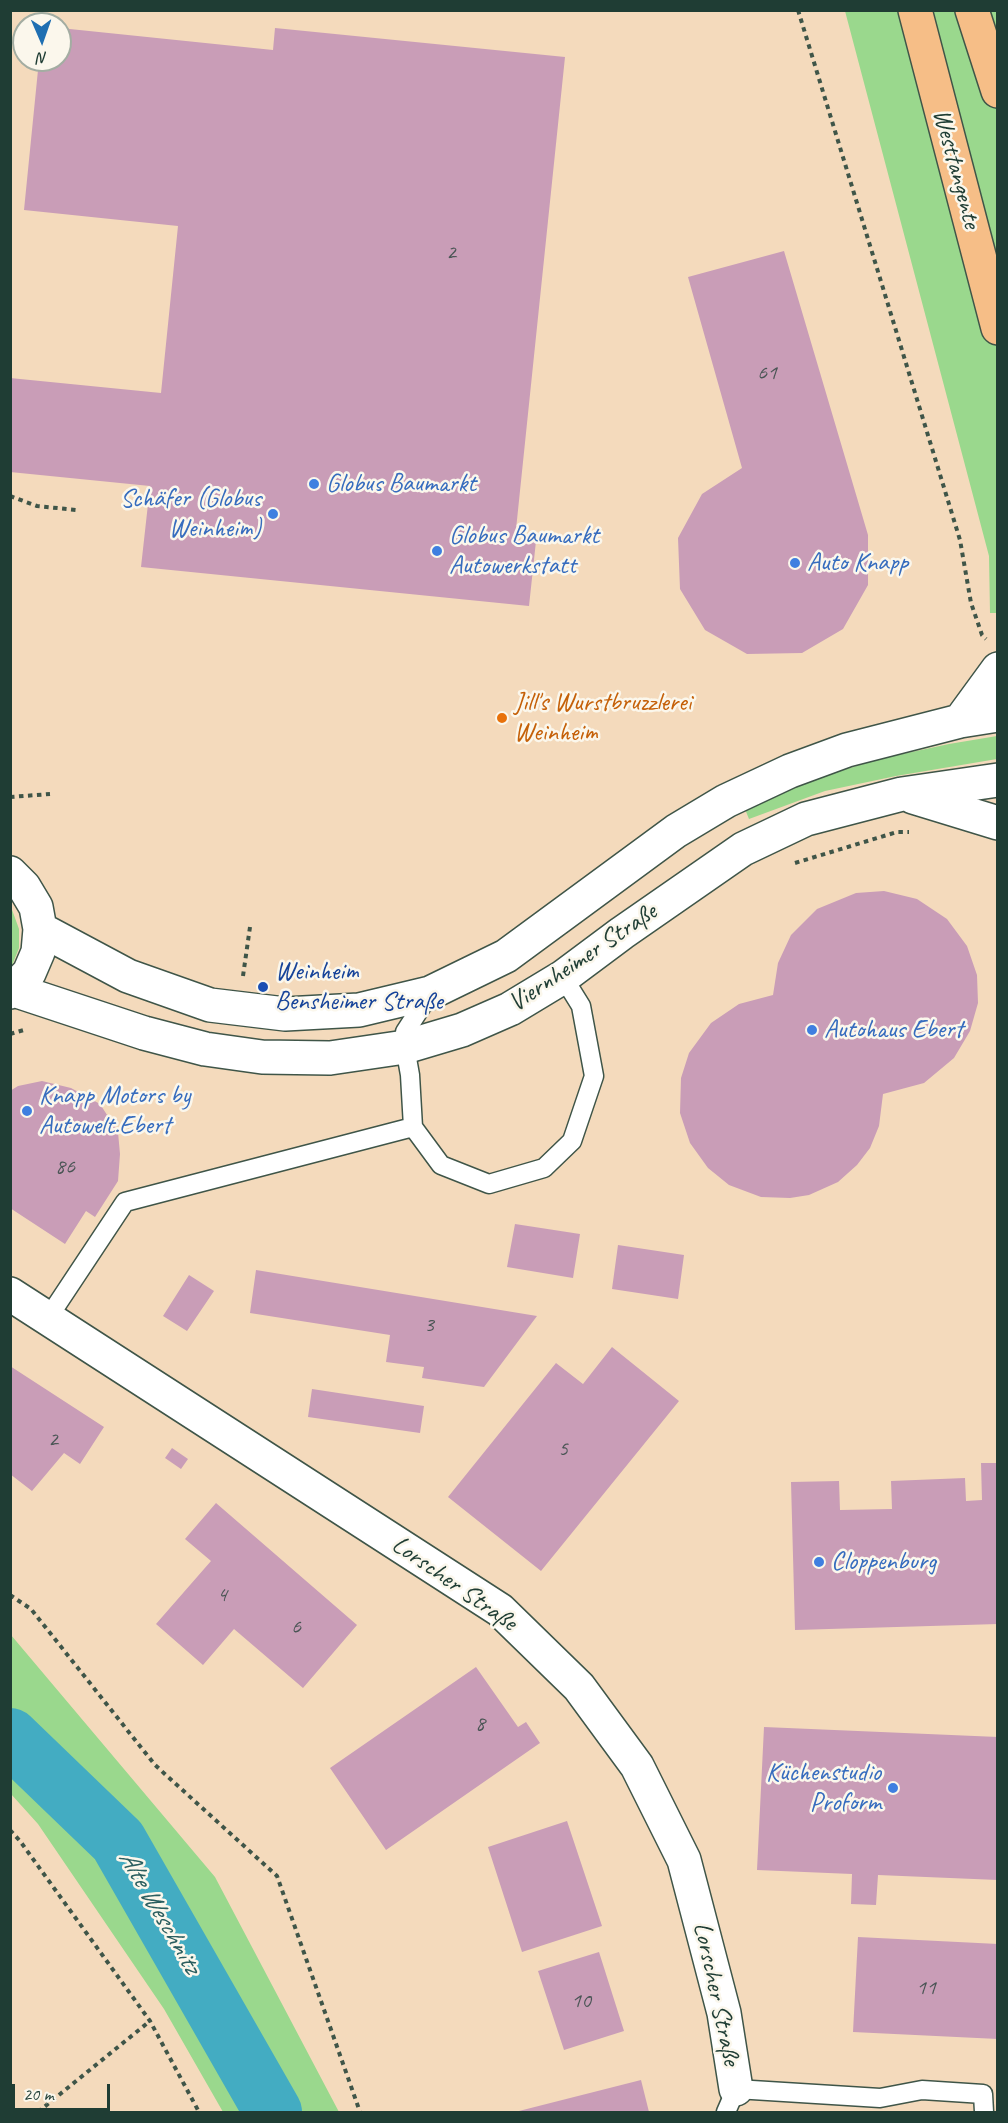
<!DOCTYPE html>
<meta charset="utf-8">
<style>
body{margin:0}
#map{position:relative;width:1008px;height:2123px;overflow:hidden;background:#f4dabc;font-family:Caveat,sans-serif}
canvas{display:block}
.frame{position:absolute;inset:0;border:12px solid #1f3d34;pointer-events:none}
.north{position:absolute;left:12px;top:12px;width:60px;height:60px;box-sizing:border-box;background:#fbf7ec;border:2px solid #a3ada2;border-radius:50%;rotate:178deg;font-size:16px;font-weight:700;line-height:24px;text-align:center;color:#1f3d34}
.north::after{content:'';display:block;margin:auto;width:21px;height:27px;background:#1f6fb2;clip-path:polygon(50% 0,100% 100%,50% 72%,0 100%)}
.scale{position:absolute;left:12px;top:2084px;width:98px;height:27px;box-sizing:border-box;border:3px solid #1f3d34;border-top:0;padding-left:8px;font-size:18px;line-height:21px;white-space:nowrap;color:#1f3d34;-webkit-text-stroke:4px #fbf7ec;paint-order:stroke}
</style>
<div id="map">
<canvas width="1008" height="2123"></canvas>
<div class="frame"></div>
<div class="north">N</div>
<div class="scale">20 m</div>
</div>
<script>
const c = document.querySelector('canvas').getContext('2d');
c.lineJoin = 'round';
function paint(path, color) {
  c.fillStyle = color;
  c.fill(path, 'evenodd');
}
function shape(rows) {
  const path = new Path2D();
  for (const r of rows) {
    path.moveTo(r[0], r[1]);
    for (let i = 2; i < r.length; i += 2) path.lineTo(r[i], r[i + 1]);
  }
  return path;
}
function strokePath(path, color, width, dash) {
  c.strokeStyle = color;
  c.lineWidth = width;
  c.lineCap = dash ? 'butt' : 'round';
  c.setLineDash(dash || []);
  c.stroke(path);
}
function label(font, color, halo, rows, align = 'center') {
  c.font = font + ' Caveat,sans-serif';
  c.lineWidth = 5;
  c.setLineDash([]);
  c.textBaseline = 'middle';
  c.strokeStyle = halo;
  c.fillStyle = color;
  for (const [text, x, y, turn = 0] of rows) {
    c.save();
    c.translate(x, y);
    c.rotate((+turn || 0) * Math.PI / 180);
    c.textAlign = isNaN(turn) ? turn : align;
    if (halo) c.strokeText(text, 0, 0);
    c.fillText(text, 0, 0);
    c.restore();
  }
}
const green = shape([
 [845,11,997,11,997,613,990,613,989,556],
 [997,736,997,759,896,776,825,791,749,819,745,809,808,781,879,759,949,744],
 [11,907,19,929,19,948,11,968],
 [11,1635,215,1877,339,2112,223,2112,164,2009,38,1824,11,1794]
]);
const river = shape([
 [10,1737,118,1841,273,2112]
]);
const building = shape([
 [60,28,273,50,275,28,565,57,515,539,536,541,529,606,141,567,150,486,10,472,10,378,161,393,178,226,24,210,39,60,60,60],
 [784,251,868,535,868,585,843,629,802,653,747,654,705,630,680,589,678,538,702,494,742,468,688,277],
 [884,891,917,899,947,919,967,946,977,975,978,1003,970,1031,954,1058,924,1083,883,1094,879,1126,870,1148,857,1165,838,1182,809,1195,790,1198,761,1197,729,1185,708,1168,690,1143,680,1113,681,1078,689,1053,711,1023,739,1004,773,995,778,963,791,935,817,909,856,893],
 [42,1081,71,1088,100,1104,118,1132,120,1154,118,1181,95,1217,86,1211,65,1244,10,1208,10,1091,18,1086],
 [515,1224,580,1234,573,1278,507,1267],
 [618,1245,684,1255,678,1299,612,1289],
 [256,1270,537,1316,484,1387,422,1378,424,1367,386,1362,390,1335,250,1313],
 [189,1275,214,1291,187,1331,163,1316],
 [612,1347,679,1401,541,1571,448,1497,556,1363,583,1384],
 [10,1366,104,1427,80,1464,64,1453,32,1491,10,1474],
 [312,1389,424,1406,420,1433,308,1417],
 [172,1448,188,1459,181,1469,165,1458],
 [981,1463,998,1463,998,1624,795,1630,791,1482,839,1481,840,1510,892,1509,891,1481,965,1478,966,1501,982,1500],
 [216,1503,357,1625,303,1688,234,1629,203,1665,156,1624,211,1561,185,1539],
 [476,1667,518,1727,526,1722,540,1743,386,1850,330,1768],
 [764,1727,998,1737,998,1880,878,1875,876,1905,851,1904,852,1874,757,1870],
 [567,1821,602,1926,522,1952,488,1847],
 [858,1937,998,1944,998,2039,853,2032],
 [599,1952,624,2031,564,2050,538,1971],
 [641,2080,649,2112,515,2112]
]);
const path = shape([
 [798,10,960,540,971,603,982,635,986,639],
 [10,496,37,506,76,510],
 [10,797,50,794],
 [795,863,897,832,909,832],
 [243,976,250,927],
 [10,1034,24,1030],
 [10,1595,31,1609,155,1765,277,1876,360,2112],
 [10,1830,20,1841,150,2021,199,2112],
 [38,2112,150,2021]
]);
const service = shape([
 [429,995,405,1032,405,1047,410,1075,413,1127,441,1165,489,1184,544,1168,572,1141,594,1076,581,1006,563,977],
 [48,1318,125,1202,413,1127],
 [726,2112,736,2089,880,2098,922,2090,983,2094,984,2112]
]);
const minor = shape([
 [960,721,998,669],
 [913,797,998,823],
 [10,873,24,887,36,907,40,929,38,952,29,973,10,992],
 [40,929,128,976,210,1005,285,1014,359,1010,430,993,506,956,676,831,726,801,790,771,847,750,960,721,998,715],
 [14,990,144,1033,205,1049,262,1057,330,1058,405,1047,462,1030,510,1009,563,977,622,933,743,849,806,819,902,794,998,780],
 [10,1294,500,1610,579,1687,637,1766,684,1860,724,2013,736,2089]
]);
const primary = shape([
 [915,10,998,328],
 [972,10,998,91]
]);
const markers = [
 [314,484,6,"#3f7fe0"],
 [273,514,6,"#3f7fe0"],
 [437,551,6,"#3f7fe0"],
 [795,563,6,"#3f7fe0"],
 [502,718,6,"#e8710a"],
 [263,987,6,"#1a4fb4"],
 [812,1030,6,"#3f7fe0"],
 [27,1111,6,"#3f7fe0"],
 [819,1562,6,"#3f7fe0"],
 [893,1788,6,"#3f7fe0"]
];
const numberNames = [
 ["2",451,253],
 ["61",767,373],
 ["86",65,1167],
 ["3",429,1325],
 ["2",53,1440],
 ["5",563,1449],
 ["4",222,1595],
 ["6",296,1627],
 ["8",480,1724],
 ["11",926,1988],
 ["10",581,2001]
];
const streetNames = [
 ["Westtangente",956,169,75],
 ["Viernheimer Straße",583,958,-34],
 ["Lorscher Straße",454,1584,35],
 ["Lorscher Straße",716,1994,78]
];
const shopNames = [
 ["Globus Baumarkt",326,484],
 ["Schäfer (Globus",261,499,"right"],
 ["Weinheim)",261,529,"right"],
 ["Globus Baumarkt",449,536],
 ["Autowerkstatt",449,566],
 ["Auto Knapp",807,563],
 ["Autohaus Ebert",824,1030],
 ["Knapp Motors by",39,1096],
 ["Autowelt.Ebert",39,1126],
 ["Cloppenburg",831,1562],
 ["Küchenstudio",881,1773,"right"],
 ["Proform",881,1803,"right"]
];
const foodNames = [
 ["Jill's Wurstbruzzlerei",514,703],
 ["Weinheim",514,733]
];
const transitNames = [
 ["Weinheim",275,972],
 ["Bensheimer Straße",275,1002]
];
const waterNames = [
 ["Alte Weschnitz",159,1912,60]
];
paint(green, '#9ad88d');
strokePath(river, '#43acc2', 58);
paint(building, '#c99db7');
strokePath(service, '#3f5548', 21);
strokePath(minor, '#3f5548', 36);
strokePath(primary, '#3f5548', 36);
strokePath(path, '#3f5548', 4, [4.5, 4.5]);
strokePath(service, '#fff', 18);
strokePath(minor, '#fff', 33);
strokePath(primary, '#f6be87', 33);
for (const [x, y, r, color] of markers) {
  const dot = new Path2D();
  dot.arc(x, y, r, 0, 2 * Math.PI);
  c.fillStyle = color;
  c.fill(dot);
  strokePath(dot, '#fbf7ec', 2);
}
label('22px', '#4a5555', null, numberNames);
label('26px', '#1f3d34', '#fbf7ec', streetNames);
label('26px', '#366cbe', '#fbf7ec', shopNames, 'left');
label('26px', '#c56008', '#fbf7ec', foodNames, 'left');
label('26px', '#164399', '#fbf7ec', transitNames, 'left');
label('italic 27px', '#2a5e5f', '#fbf7ec', waterNames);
</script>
